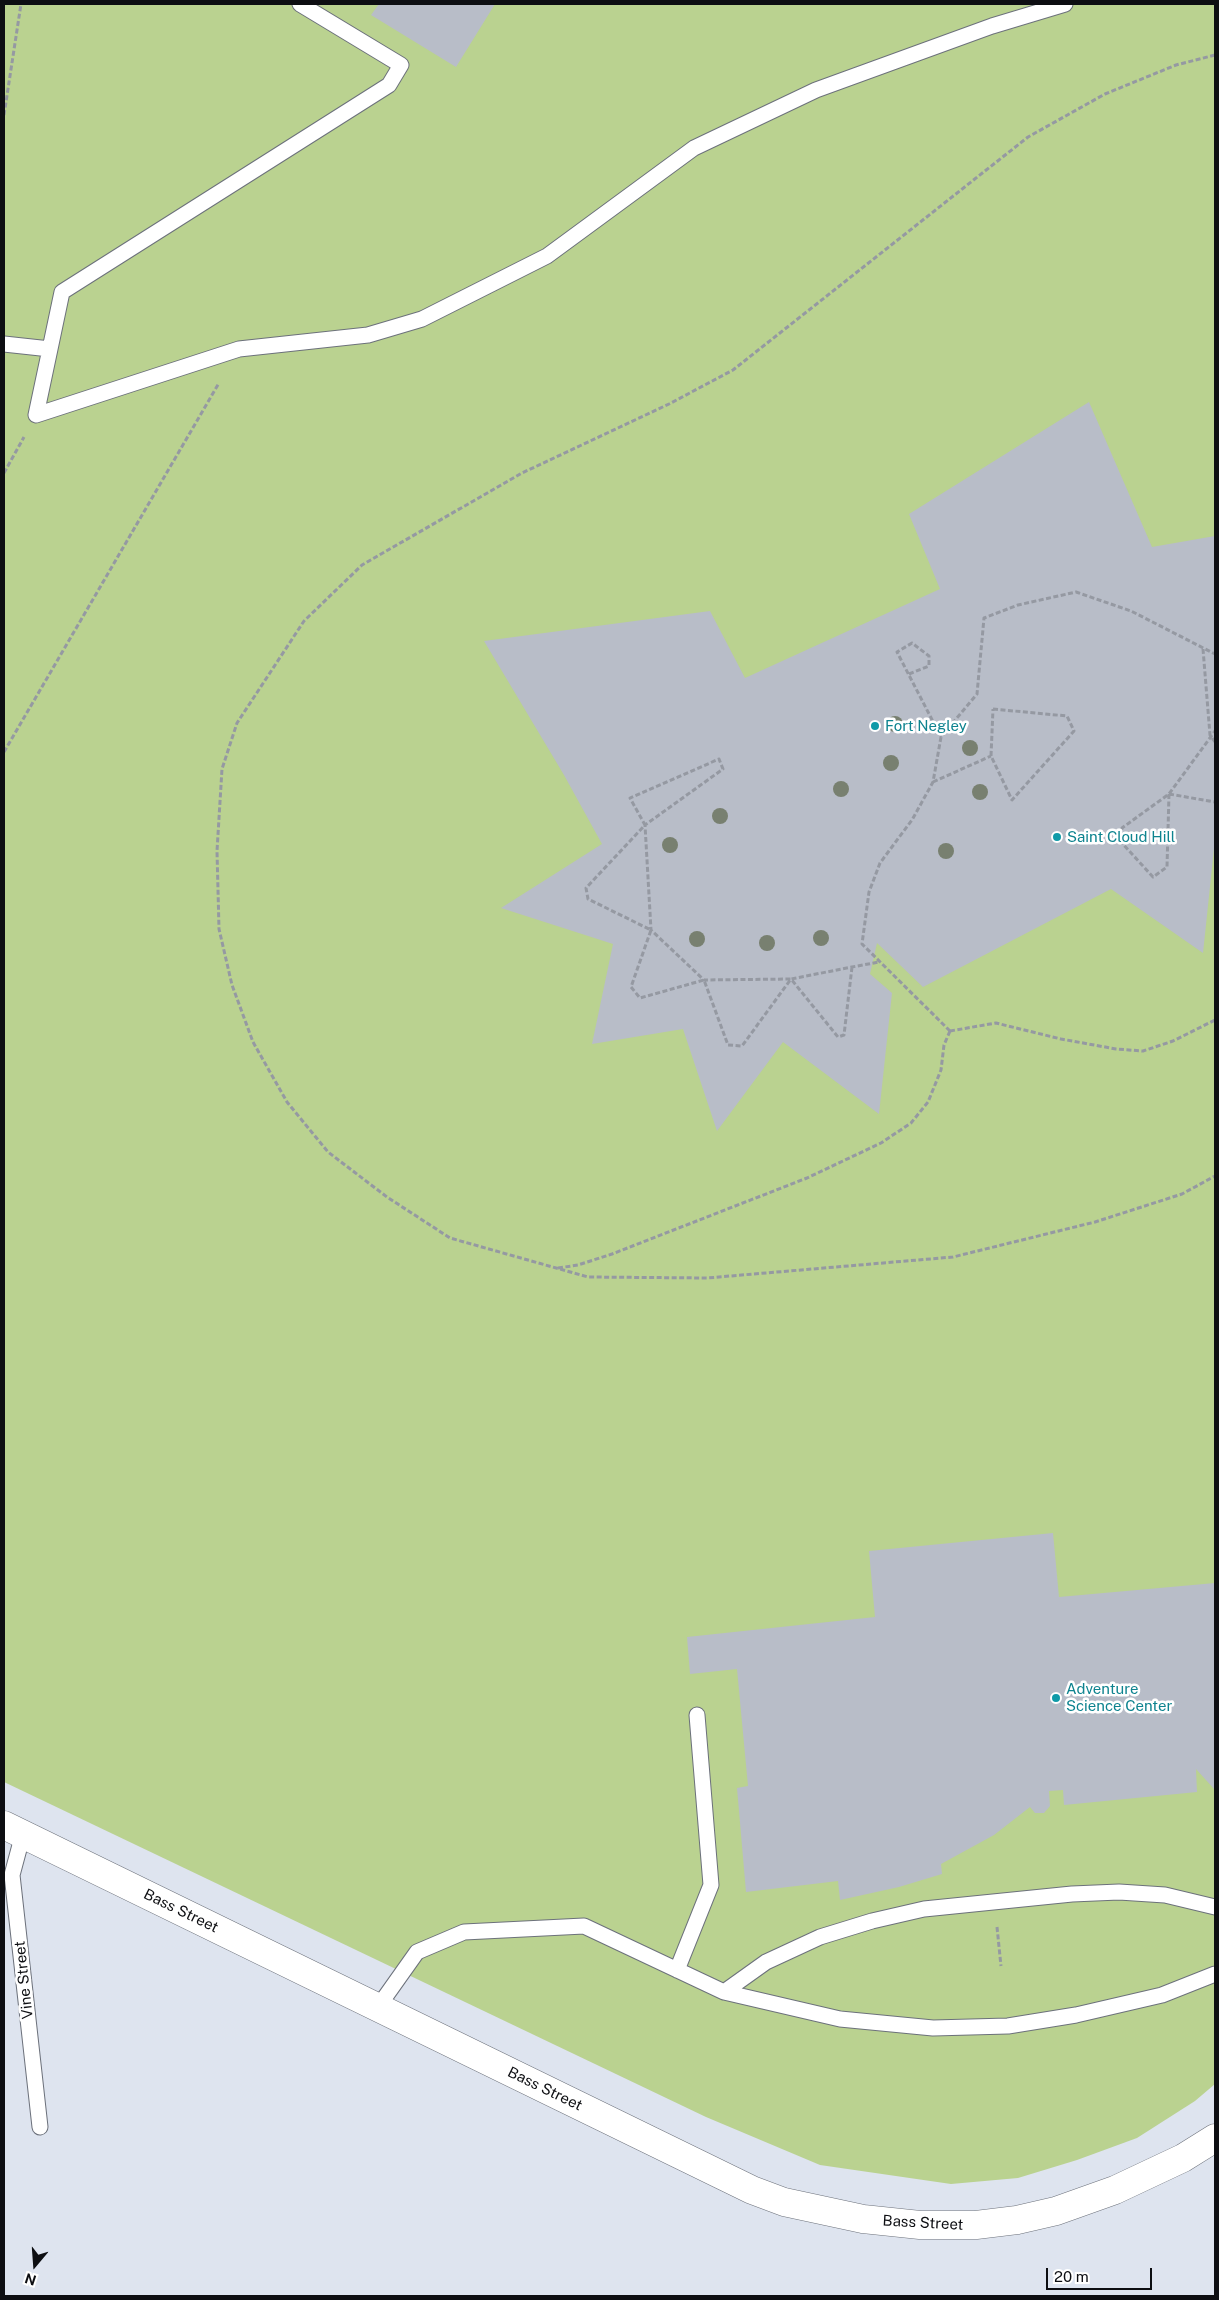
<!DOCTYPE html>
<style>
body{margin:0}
#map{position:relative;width:1219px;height:2300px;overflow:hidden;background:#dee4ef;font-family:"Public Sans",sans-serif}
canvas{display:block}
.frame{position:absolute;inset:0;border:5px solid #0d0e12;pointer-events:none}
.north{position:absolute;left:10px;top:2240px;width:50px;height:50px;-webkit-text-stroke:4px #fff;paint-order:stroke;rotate:198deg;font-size:14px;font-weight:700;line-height:20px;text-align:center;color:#0d0e12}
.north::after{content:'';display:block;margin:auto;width:18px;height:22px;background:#0d0e12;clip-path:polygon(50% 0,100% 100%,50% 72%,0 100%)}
.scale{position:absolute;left:1046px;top:2268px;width:106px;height:22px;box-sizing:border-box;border:2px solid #0d0e12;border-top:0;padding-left:6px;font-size:15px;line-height:18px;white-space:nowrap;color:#0d0e12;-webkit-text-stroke:4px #fff;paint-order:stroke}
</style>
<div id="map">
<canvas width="1219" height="2300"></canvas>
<div class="frame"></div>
<div class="north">N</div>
<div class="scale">20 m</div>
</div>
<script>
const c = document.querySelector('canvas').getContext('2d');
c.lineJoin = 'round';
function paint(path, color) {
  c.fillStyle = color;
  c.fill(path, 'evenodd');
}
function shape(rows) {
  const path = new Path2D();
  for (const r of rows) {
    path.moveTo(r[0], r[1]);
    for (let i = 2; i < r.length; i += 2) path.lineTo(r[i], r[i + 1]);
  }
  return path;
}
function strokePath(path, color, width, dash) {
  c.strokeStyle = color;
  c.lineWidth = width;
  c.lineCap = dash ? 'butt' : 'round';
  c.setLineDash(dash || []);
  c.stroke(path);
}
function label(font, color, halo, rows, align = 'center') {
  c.font = font + ' "Public Sans",sans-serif';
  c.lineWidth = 5;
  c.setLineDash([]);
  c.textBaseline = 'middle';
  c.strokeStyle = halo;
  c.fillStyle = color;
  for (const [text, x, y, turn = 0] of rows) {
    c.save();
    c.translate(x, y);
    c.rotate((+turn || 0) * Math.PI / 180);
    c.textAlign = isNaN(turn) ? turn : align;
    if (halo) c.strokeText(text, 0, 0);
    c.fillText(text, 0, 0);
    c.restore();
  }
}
const green = shape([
 [4,4,1215,4,1215,2084,1195,2101,1137,2138,1077,2160,1018,2178,951,2184,820,2165,706,2117,4,1782]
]);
const building = shape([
 [379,4,495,4,456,67,371,15],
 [1089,402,1152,547,1215,536,1215,839,1203,953,1111,889,923,987,877,943,870,974,892,993,879,1114,783,1042,717,1131,683,1029,592,1044,613,944,501,908,602,844,564,775,484,641,710,611,745,678,940,589,909,514],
 [1053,1533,1059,1597,1215,1583,1215,1790,1196,1769,1197,1792,1064,1805,1063,1790,1049,1791,1050,1806,1044,1813,1035,1813,1030,1807,994,1835,941,1864,942,1874,899,1887,840,1900,838,1881,746,1892,737,1788,748,1786,737,1669,690,1674,687,1637,875,1617,869,1551]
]);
const path = shape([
 [1215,55,1176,65,1105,94,1028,137,733,370,669,404,522,473,362,565,304,621,237,723,222,769,217,851,219,929,232,985,253,1042,287,1102,328,1152,387,1197,450,1238,588,1277,707,1278,953,1257,1095,1222,1182,1194,1215,1176],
 [4,115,21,4],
 [4,473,24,437],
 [1203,649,1210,735,1215,742],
 [909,674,929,666,929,656,912,643,897,652,941,737],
 [993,709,1067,716,1074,731,1012,800,991,756,993,709],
 [4,752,219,383],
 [933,782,991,756],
 [1169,794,1167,867,1153,877,1121,842,1122,828,1169,794,1215,731],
 [1169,794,1215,802],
 [852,967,844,1035,838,1037,791,979,704,980,651,930,645,825,723,769,719,759,630,798,645,825,586,888,588,899,651,930,631,987,640,998,704,980,728,1045,742,1046,791,979,852,967,879,962],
 [950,1031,862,944,869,892,880,863,912,820,933,782,941,737,977,694,984,618,1018,605,1076,592,1131,611,1215,654],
 [950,1031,996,1023,1061,1039,1116,1049,1143,1051,1173,1041,1215,1020],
 [558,1268,578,1265,612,1254,807,1178,881,1143,911,1123,928,1102,941,1070,944,1045,950,1031],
 [997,1927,1001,1966]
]);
const service = shape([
 [4,344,50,349,36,415,239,349,368,335,422,319,547,256,694,148,816,90,992,26,1065,4],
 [50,349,62,292,389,85,401,65,300,4],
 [23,1834,12,1875,40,2127],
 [677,1970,711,1885,697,1715],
 [724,1992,840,2019,933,2028,1008,2026,1076,2015,1162,1995,1215,1974],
 [378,2007,417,1952,464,1932,584,1926,724,1992,766,1962,820,1937,872,1921,924,1909,1072,1894,1119,1892,1165,1895,1215,1907]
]);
const tertiary = shape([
 [4,1825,752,2190,784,2202,863,2219,920,2225,976,2225,1017,2220,1056,2211,1115,2190,1183,2158,1215,2138]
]);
const trees = [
 [895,724],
 [970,748],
 [891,763],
 [841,789],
 [980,792],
 [720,816],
 [670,845],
 [946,851],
 [821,938],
 [697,939],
 [767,943]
];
const markers = [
 [875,726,5,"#0f9aa8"],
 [1057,837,5,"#0f9aa8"],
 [1056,1698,5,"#0f9aa8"]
];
const cultureNames = [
 ["Fort Negley",885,726],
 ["Saint Cloud Hill",1067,837],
 ["Adventure",1066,1689],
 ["Science Center",1066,1706]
];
const streetNames = [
 ["Bass Street",181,1911,26],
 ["Vine Street",24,1980,-96],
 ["Bass Street",545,2089,26],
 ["Bass Street",923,2223,3]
];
paint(green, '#bad290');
paint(building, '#b8bdc8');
strokePath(service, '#6c717b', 17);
strokePath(tertiary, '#6c717b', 29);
strokePath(path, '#9599a2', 3, [5, 2.5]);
strokePath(service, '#fff', 15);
strokePath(tertiary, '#fff', 28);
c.fillStyle = '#788070';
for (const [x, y] of trees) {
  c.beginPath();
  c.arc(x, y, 8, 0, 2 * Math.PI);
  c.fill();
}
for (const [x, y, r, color] of markers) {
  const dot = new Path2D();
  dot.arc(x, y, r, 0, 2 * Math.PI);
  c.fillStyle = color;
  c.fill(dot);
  strokePath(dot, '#fff', 2);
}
label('15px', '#0d838f', '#fff', cultureNames, 'left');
label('15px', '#0d0e12', '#fff', streetNames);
</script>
